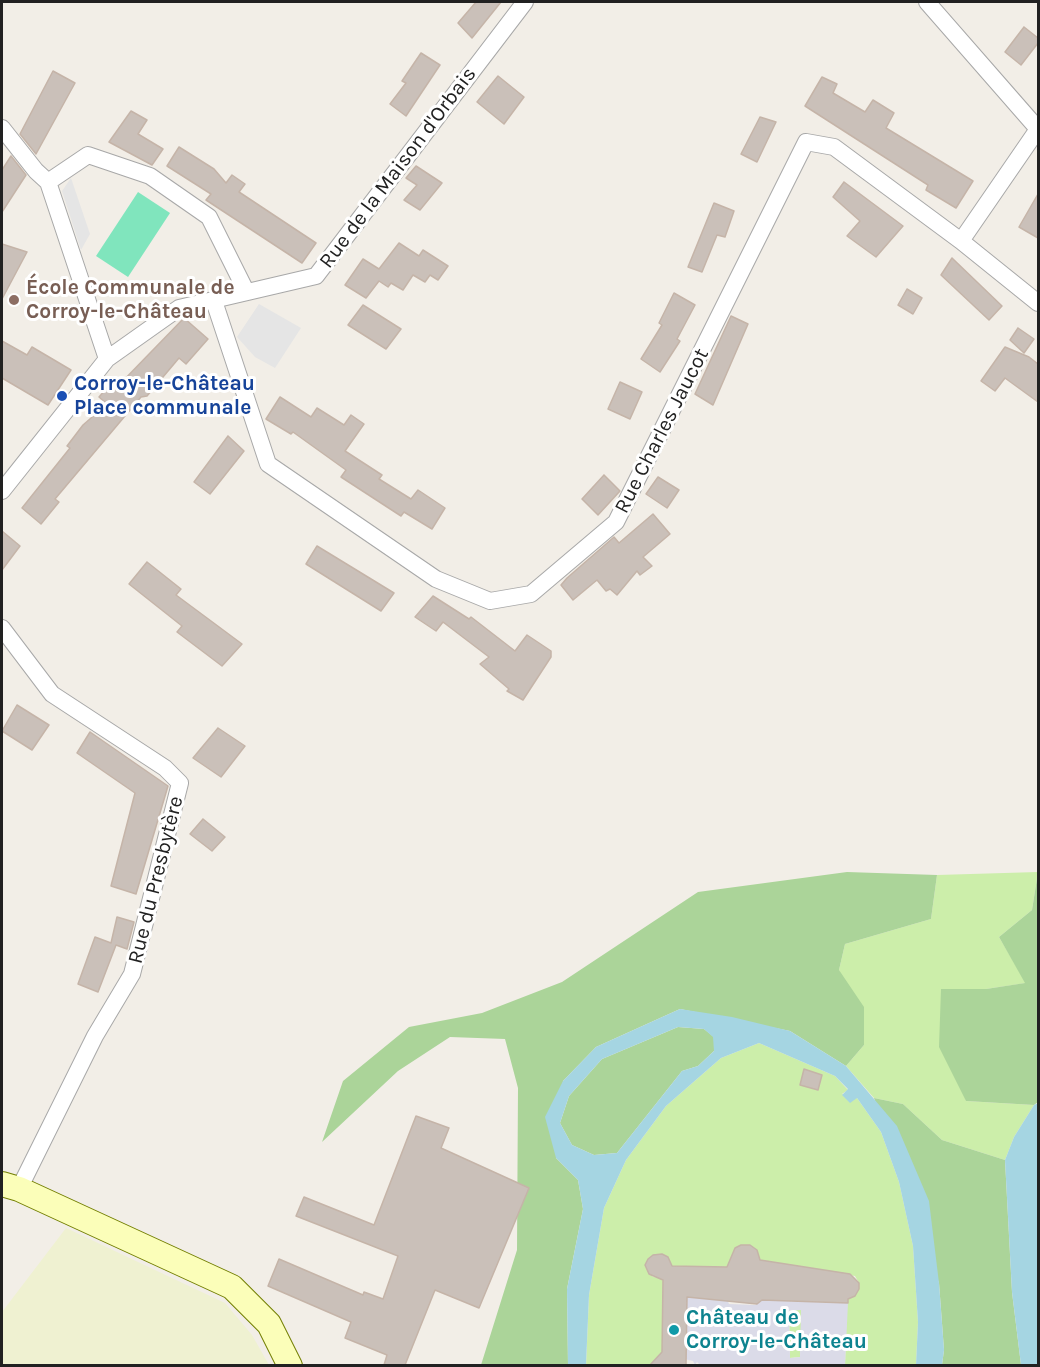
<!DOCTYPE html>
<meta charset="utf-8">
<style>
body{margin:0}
#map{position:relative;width:1040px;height:1367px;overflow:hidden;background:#f2eee7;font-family:Karla,sans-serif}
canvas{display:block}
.frame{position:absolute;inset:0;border:3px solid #212121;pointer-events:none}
</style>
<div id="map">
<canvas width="1040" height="1367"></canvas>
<div class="frame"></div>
</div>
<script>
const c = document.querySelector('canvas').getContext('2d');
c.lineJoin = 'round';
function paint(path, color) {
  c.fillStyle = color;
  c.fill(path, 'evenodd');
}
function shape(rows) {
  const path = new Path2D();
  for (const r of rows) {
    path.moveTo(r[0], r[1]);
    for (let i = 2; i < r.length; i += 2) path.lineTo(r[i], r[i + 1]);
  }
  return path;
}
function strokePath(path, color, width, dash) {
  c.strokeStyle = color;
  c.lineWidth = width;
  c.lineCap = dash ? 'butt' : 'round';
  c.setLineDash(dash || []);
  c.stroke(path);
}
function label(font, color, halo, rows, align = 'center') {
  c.font = font + ' Karla,sans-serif';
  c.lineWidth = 6;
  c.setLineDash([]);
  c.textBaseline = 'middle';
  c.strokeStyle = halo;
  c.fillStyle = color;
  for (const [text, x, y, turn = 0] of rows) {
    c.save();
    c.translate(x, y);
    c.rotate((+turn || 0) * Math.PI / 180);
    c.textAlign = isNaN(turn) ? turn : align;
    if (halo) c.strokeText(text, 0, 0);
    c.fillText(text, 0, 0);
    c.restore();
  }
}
const farmland = shape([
 [66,1228,225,1303,252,1335,269,1365,2,1365,2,1312]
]);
const grass = shape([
 [1038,872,1032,910,999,937,1026,983,986,989,942,989,966,1101,1034,1105,1014,1137,1005,1160,942,1140,903,1104,874,1098,846,1066,864,1045,839,970,845,944,931,919,937,875],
 [759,1043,835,1076,848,1090,842,1094,857,1098,881,1132,899,1182,913,1246,918,1322,916,1365,845,1365,847,1299,859,1283,855,1276,760,1260,735,1249,729,1267,671,1266,668,1257,662,1254,653,1255,645,1265,653,1277,664,1278,662,1356,653,1362,653,1365,586,1366,589,1295,604,1208,626,1160,666,1106,721,1058],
 [789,1310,802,1310,800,1357,790,1358]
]);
const forest = shape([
 [847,872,937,875,931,919,845,944,839,970,864,1007,864,1045,846,1066,790,1031,680,1009,596,1047,563,1081,556,1158,578,1180,583,1209,567,1289,568,1365,481,1365,517,1250,518,1088,505,1039,450,1037,398,1071,322,1142,343,1081,409,1027,482,1013,562,982,698,892],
 [1038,872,1038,1102,1034,1105,966,1101,939,1047,941,989,986,989,1025,983,999,937,1032,910],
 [678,1027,704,1029,714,1037,714,1051,698,1066,682,1071,617,1153,594,1155,572,1145,560,1123,569,1096,602,1059],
 [874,1098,903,1104,942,1140,1005,1160,1012,1292,1021,1365,942,1365,944,1350,939,1283]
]);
const pitch = shape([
 [138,192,170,213,128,277,96,256]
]);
const parking = shape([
 [71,178,90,234,81,250,62,191],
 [259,304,301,328,275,368,255,357,237,337]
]);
const plaza = shape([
 [687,1297,727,1299,729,1304,756,1305,757,1300,848,1303,845,1365,701,1366,697,1362,695,1365,693,1361,684,1359,686,1358],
 [801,1310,800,1357,790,1358,789,1311]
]);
const water = shape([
 [680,1009,732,1017,790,1031,846,1066,897,1126,929,1201,939,1283,944,1350,942,1365,916,1365,918,1322,913,1246,899,1182,881,1132,857,1098,850,1103,842,1095,848,1089,835,1076,759,1043,721,1058,666,1106,626,1160,604,1208,589,1295,586,1365,568,1365,567,1289,583,1209,578,1180,556,1158,545,1117,563,1081,596,1047],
 [678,1027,704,1029,713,1037,714,1051,698,1066,682,1071,617,1153,594,1155,572,1145,560,1123,569,1096,602,1059],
 [1038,1103,1038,1365,1021,1365,1012,1292,1005,1160,1014,1137,1034,1105]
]);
const building = shape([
 [476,2,501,2,472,38,458,23,476,2],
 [1024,27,1038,38,1038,43,1021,65,1005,52,1024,27],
 [421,53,440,65,406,116,390,104,406,83,402,81,421,53],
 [53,71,75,83,36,154,20,134,53,71],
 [498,76,524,97,504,124,477,102,498,76],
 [822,77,837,84,833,93,865,112,873,100,894,113,886,128,973,181,956,208,926,190,928,185,805,106,822,77],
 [131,111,147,120,138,134,163,149,152,165,109,142,131,111],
 [760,117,776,122,757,162,741,154,760,117],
 [179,147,214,169,226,183,232,175,245,184,239,192,316,243,302,263,206,200,211,194,167,166,179,147],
 [11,156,26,175,2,212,2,170,11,156],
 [416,166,442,183,420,210,404,200,417,185,406,178,416,166],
 [844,182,903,226,876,257,847,236,860,221,833,197,844,182],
 [1038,194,1038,238,1019,227,1038,194],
 [714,203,734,211,725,237,717,235,702,272,688,267,714,203],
 [399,243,419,256,423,250,448,266,438,280,430,275,425,282,413,275,403,290,391,283,388,287,379,281,366,298,345,285,363,259,379,269,399,243],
 [2,244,27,252,2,299,2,244],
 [952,258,1002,306,989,320,941,275,952,258],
 [907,289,922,298,913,314,898,305,907,289],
 [674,293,695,305,677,339,680,341,660,372,641,359,662,325,659,323,674,293],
 [363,305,401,329,386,349,348,325,363,305],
 [731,316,748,324,713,405,695,394,731,316],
 [184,318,208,339,186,364,179,358,147,396,141,397,55,499,59,502,41,524,22,508,70,448,67,446,83,425,107,404,99,397,112,382,117,387,184,318],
 [1018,328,1034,339,1024,353,1010,340,1018,328],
 [2,341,27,355,32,347,71,370,48,405,2,378,2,341],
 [1005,347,1029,357,1038,364,1038,402,1005,378,995,391,981,381,1005,347],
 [620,382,642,392,630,419,608,409,620,382],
 [280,397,311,417,317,408,344,425,351,415,364,424,345,451,382,475,379,479,411,499,418,490,445,508,432,529,404,512,401,516,341,477,346,470,293,432,291,434,266,419,280,397],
 [228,436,244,451,210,494,194,482,228,436],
 [604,475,620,491,598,515,582,499,604,475],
 [658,477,679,490,667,508,646,494,658,477],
 [653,514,670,534,643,557,652,566,640,575,637,571,617,595,610,589,606,591,597,580,573,600,561,585,567,578,614,537,619,543,653,514],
 [2,531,20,546,2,570,2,531],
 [317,546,394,593,381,611,306,564,317,546],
 [147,562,181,589,176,595,242,644,222,666,177,632,182,626,129,584,147,562],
 [433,596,469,619,471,617,515,651,527,635,551,651,551,657,523,700,507,691,509,689,480,664,489,657,443,622,436,631,415,617,433,596],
 [17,705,49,725,32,750,2,731,17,705],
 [218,728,245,746,221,777,193,758,218,728],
 [90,732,168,786,136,894,111,886,135,793,77,753,90,732],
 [203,819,225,837,212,851,190,834,203,819],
 [117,917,134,922,127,949,116,945,98,992,78,984,95,937,111,943,117,917],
 [804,1069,822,1075,818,1090,800,1085,804,1069],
 [416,1116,449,1128,441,1148,529,1188,479,1308,435,1290,405,1365,384,1365,387,1355,345,1338,351,1322,268,1286,279,1259,363,1295,364,1292,383,1299,398,1256,296,1216,304,1197,374,1225,416,1116],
 [741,1245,750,1245,757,1250,760,1260,850,1274,859,1283,859,1289,855,1296,848,1299,848,1303,762,1300,757,1304,687,1297,686,1365,650,1365,662,1352,663,1280,649,1274,645,1265,648,1259,653,1255,662,1254,668,1257,672,1266,727,1267,735,1248,741,1245]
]);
const street = shape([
 [927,2,1038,129],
 [2,128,36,171,48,182,107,359],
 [48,182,88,155,150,176,209,217,246,291],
 [961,241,1038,129],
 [214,301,268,464,436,579,490,601,531,594,616,522,806,142,834,147,961,241,1038,303],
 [2,491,107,359,179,308,316,276,525,2],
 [2,628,52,694,165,768,180,783,132,974,95,1036,19,1189]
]);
const secondary = shape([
 [2,1184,19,1189,232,1287,269,1324,290,1366]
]);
const markers = [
 [14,300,6,"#8d6e63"],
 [62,396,6,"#1a4fb4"],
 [674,1330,6,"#0f9aa8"]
];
const streetNames = [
 ["Rue de la Maison d'Orbais",398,168,-53],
 ["Rue Charles Jaucot",662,431,-63],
 ["Rue du Presbytère",156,880,-76]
];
const educationNames = [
 ["École Communale de",26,288],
 ["Corroy-le-Château",26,312]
];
const transitNames = [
 ["Corroy-le-Château",74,384],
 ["Place communale",74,408]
];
const cultureNames = [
 ["Château de",686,1318],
 ["Corroy-le-Château",686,1342]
];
paint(farmland, '#eff1d1');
paint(grass, '#cea');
paint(forest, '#abd499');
paint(pitch, '#80e5bd');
paint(parking, '#e5e5e5');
paint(plaza, '#dbdbe8');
paint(water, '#a5d5e2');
paint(building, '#cac0b9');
strokePath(building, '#c5b4a8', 1.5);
strokePath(street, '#a8a8a8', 18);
strokePath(secondary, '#737f00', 26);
strokePath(street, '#fff', 16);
strokePath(secondary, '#fbfeb9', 24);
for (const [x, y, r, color] of markers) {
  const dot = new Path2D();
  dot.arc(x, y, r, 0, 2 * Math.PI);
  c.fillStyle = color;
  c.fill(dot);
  strokePath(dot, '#fff', 2);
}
label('21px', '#212121', '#fff', streetNames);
label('bold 21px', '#785e54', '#fff', educationNames, 'left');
label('bold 21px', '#164399', '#fff', transitNames, 'left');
label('bold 21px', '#0d838f', '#fff', cultureNames, 'left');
</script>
